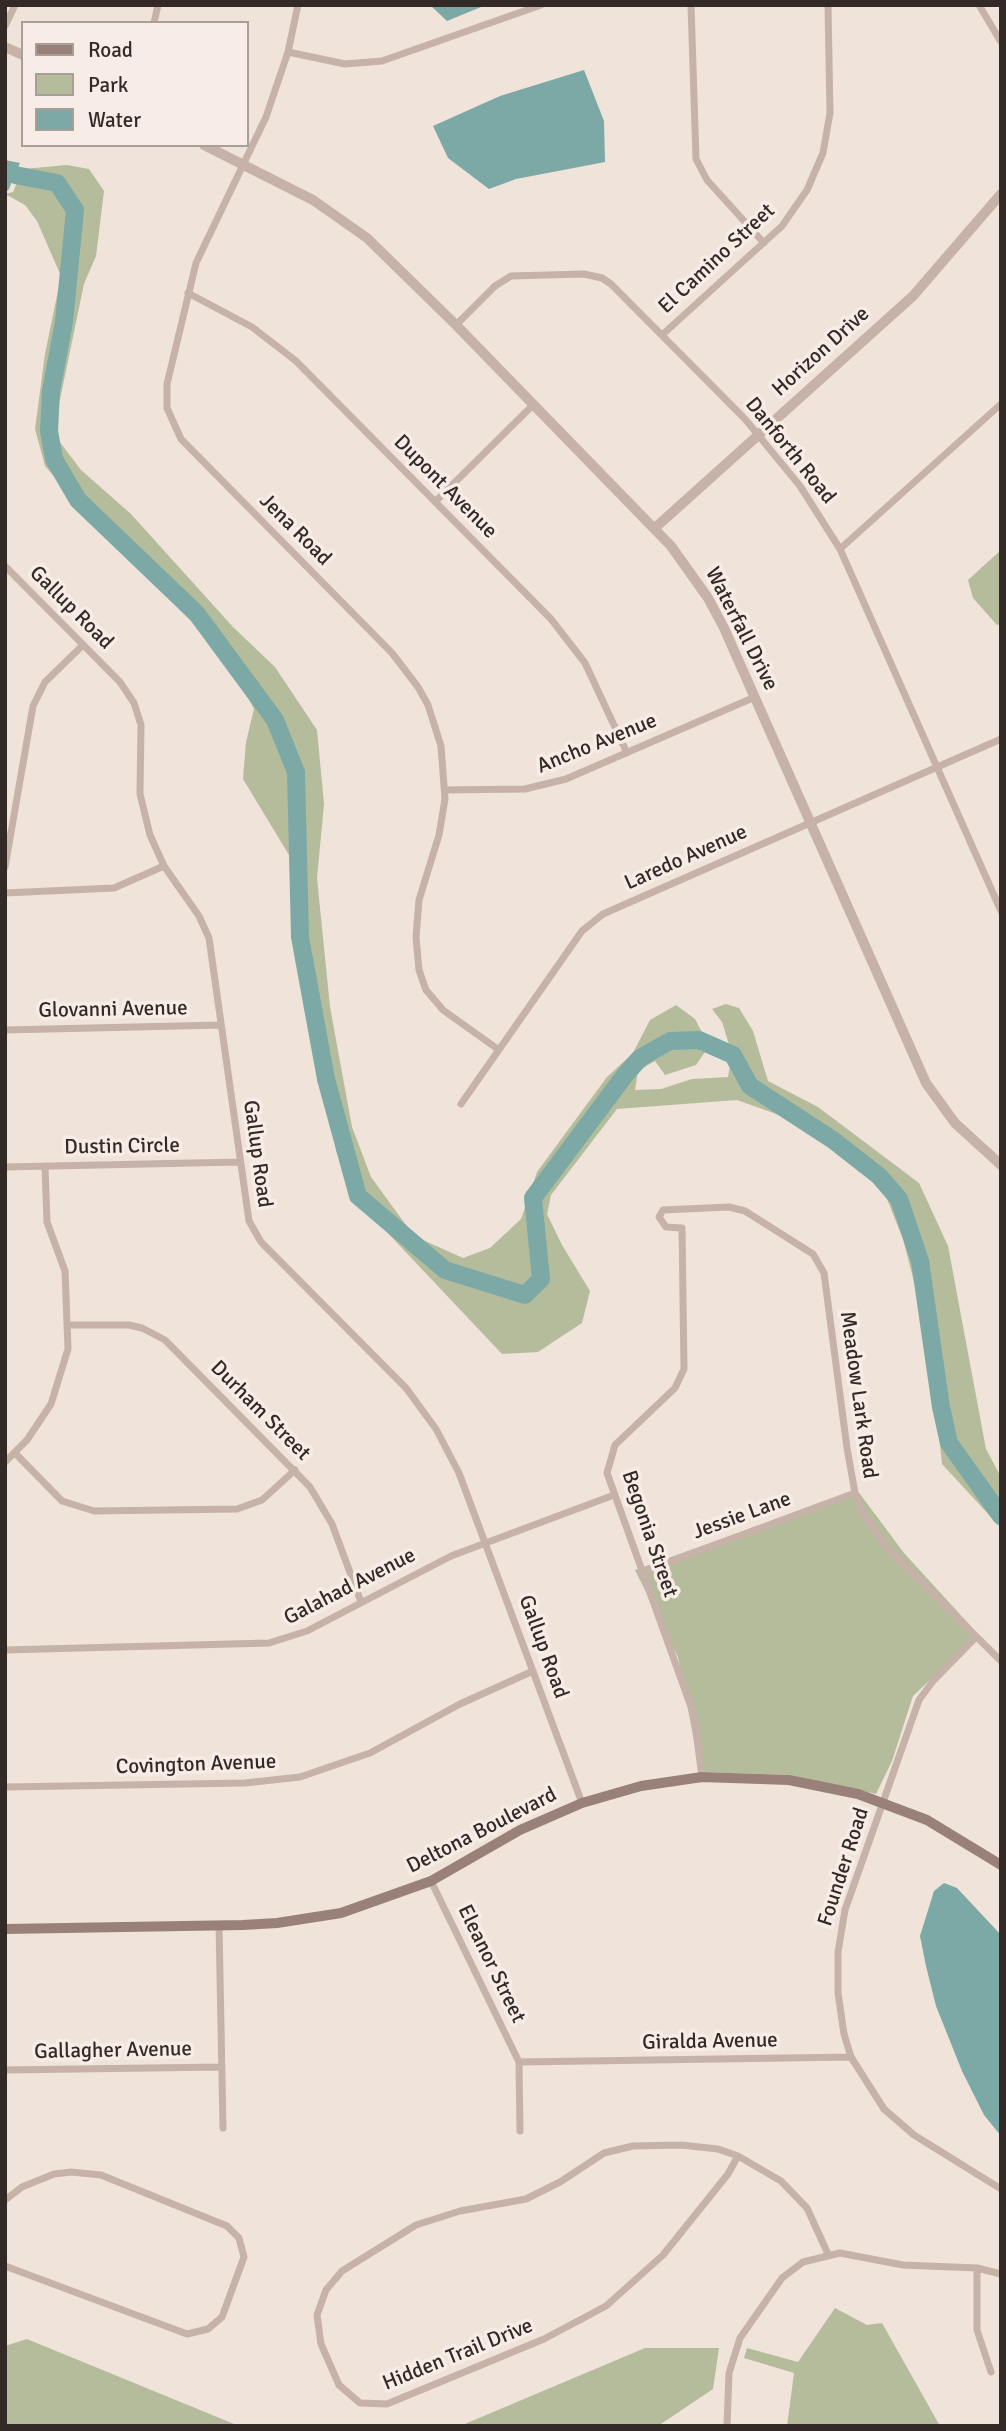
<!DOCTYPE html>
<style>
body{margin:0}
#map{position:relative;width:1006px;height:2431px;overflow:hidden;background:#efe3da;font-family:Signika,sans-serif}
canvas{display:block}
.frame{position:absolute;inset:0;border:7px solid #332927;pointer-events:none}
.legend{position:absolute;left:21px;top:21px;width:228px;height:126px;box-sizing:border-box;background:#f7ede6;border:2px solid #a99f9a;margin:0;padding:9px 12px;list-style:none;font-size:21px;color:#332927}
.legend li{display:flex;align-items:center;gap:14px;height:35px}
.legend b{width:35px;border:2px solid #a99f9a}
</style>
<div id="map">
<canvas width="1006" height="2431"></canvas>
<div class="frame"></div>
<ul class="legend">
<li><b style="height:9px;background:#998179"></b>Road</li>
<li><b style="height:19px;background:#b5bc9c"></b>Park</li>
<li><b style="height:19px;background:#7ca9a6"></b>Water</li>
</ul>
</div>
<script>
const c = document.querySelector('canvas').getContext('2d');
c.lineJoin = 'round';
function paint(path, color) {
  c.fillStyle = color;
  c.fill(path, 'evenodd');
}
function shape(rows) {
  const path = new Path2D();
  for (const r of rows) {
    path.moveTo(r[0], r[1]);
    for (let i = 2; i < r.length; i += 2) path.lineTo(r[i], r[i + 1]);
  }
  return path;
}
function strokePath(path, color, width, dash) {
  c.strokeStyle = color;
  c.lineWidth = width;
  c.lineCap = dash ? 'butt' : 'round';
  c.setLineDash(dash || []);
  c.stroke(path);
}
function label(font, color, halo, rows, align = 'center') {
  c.font = font + ' Signika,sans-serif';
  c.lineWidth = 7;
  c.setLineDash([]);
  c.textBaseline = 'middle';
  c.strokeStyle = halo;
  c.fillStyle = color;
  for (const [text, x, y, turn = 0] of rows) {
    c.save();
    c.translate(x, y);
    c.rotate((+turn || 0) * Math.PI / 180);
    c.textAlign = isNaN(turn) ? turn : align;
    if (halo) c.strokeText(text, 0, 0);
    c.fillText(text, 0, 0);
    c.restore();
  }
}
const green = shape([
 [67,165,89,169,104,191,96,256,84,284,53,433,81,470,131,514,233,627,275,667,317,730,324,804,317,878,330,1007,352,1127,371,1177,414,1236,463,1258,490,1248,521,1219,537,1172,607,1077,633,1053,650,1020,676,1005,695,1019,709,1046,696,1065,665,1075,655,1061,638,1071,635,1090,661,1089,692,1079,728,1077,732,1054,722,1022,712,1009,726,1004,739,1008,753,1031,768,1081,818,1107,919,1183,948,1246,986,1449,1001,1477,1001,1528,942,1464,929,1340,903,1239,879,1179,810,1126,737,1100,617,1109,551,1195,547,1214,562,1245,590,1291,582,1323,538,1352,502,1354,349,1192,336,1150,295,865,243,779,246,742,254,709,225,655,96,525,45,466,35,429,45,354,61,276,37,221,25,205,5,194,13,192,23,169],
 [1001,550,1001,624,997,625,973,598,968,580],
 [857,1490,904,1553,978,1634,913,1696,892,1761,876,1794,789,1775,700,1772,678,1657,635,1570],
 [835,2308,867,2325,882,2323,940,2426,787,2426,794,2373,744,2358,747,2348,798,2362],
 [27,2339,239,2426,5,2426,5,2346],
 [645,2348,719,2348,713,2389,658,2426,460,2426]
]);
const water = shape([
 [430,5,486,5,447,21],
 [584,70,604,121,605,162,516,179,489,189,448,158,433,126,500,96],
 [5,160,20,163,8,191,5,188],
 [944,1883,957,1888,1001,1935,1001,2136,984,2115,962,2071,936,2006,926,1966,920,1936,934,1891]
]);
const river = shape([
 [15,175,57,183,75,210,64,322,51,391,49,431,54,459,78,500,197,614,275,720,296,772,300,937,326,1079,358,1196,445,1270,525,1295,541,1279,533,1198,625,1075,640,1058,670,1041,699,1040,733,1055,750,1086,833,1140,879,1176,899,1199,920,1261,941,1407,949,1443,1001,1516]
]);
const minor = shape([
 [298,5,288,52,266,117,196,263,167,384,167,408,181,439,392,653,418,687,428,705,441,746,445,799,439,835,419,900,416,937,419,970,426,990,443,1010,499,1050],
 [691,5,696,159,707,180,764,243],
 [979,5,1001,42],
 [154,23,158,5],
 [5,26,15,5],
 [288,52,345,64,382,61,541,5],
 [188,293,252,327,296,361,551,619,585,663,627,753],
 [456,325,495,286,511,276,584,274,602,278,611,284,745,419,800,486,840,549,1001,911],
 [662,335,782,226,807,190,823,153,830,113,828,5],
 [435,502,534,404],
 [840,549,1001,404],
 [5,566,120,682,134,703,141,725,140,794,150,835,164,866,199,916,209,938,249,1221,261,1242,406,1388,436,1429,459,1473,582,1803],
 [445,790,525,789,566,779,755,697],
 [5,867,33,706,45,682,83,645],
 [5,893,114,888,164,866],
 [5,1030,221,1025],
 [461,1104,582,931,603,914,1001,739],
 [5,1167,239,1162],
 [69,1325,129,1325,142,1328,165,1340,310,1487,332,1524,361,1602],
 [15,1453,62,1501,94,1511,237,1509,262,1500,295,1470],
 [5,1462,27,1440,51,1404,68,1349,65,1271,47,1222,45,1166],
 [642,1572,855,1493],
 [976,1637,933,1681,919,1700,845,1910,838,1952,838,1993,844,2034,851,2057,884,2109,914,2135,1001,2189],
 [5,1650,269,1643,307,1631,451,1556,614,1495],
 [702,1777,694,1715,607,1473,615,1445,675,1388,684,1369,682,1228,666,1227,659,1217,663,1210,729,1207,745,1211,813,1254,824,1273,847,1448,855,1493,863,1513,889,1550,1001,1661],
 [5,1787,245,1783,300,1777,370,1753,460,1704,533,1671],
 [431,1881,519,2062,520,2131],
 [219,1925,223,2128],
 [519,2062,851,2057],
 [5,2070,221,2067],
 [681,2145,718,2149,738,2156,728,2174,663,2255,606,2306,544,2339,387,2404,360,2403,339,2385,321,2344,317,2315,326,2290,342,2271,416,2225,460,2211,526,2199,560,2182,604,2153,633,2146,681,2145],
 [738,2156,781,2181,807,2208,828,2254],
 [5,2200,22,2187,54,2174,71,2172,101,2175,227,2226,239,2238,244,2257,222,2317,208,2329,187,2334,5,2266],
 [977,2268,977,2330,991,2372],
 [727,2426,729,2373,740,2338,782,2278,803,2262,840,2253,903,2265,977,2268,1001,2274]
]);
const tertiary = shape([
 [5,47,23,55],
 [204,145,313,200,367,238,456,325,671,546,708,598,724,628,926,1083,955,1123,1001,1165],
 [656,527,913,296,1001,194]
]);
const secondary = shape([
 [5,1929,243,1925,277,1923,341,1913,431,1881,520,1830,582,1803,641,1786,702,1777,789,1780,858,1794,927,1820,1001,1865]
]);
const streetNames = [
 ["El Camino Street",717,259,-43],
 ["Horizon Drive",821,352,-42],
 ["Danforth Road",790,451,51],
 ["Dupont Avenue",445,487,45],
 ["Jena Road",295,530,45],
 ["Gallup Road",71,608,45],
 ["Waterfall Drive",741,629,63],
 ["Ancho Avenue",597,744,-22],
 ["Laredo Avenue",686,858,-24],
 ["Glovanni Avenue",113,1010,-1],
 ["Dustin Circle",122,1147,-1],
 ["Gallup Road",257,1154,82],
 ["Meadow Lark Road",858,1395,82],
 ["Durham Street",260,1411,45],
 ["Jessie Lane",742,1516,-20],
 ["Begonia Street",649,1534,71],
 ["Galahad Avenue",350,1587,-27],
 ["Gallup Road",543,1647,70],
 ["Covington Avenue",196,1765,-2],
 ["Deltona Boulevard",482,1831,-27],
 ["Founder Road",844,1867,-72],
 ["Eleanor Street",491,1964,64],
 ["Giralda Avenue",710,2042,-1],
 ["Gallagher Avenue",113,2051,-1],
 ["Hidden Trail Drive",458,2355,-22]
];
paint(green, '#b5bc9c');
paint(water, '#7ca9a6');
strokePath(river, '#7ca9a6', 18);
strokePath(minor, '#c6b2a8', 7);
strokePath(tertiary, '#c6b2a8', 10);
strokePath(secondary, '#998179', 10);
label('21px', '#332927', '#f7ede6', streetNames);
</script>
